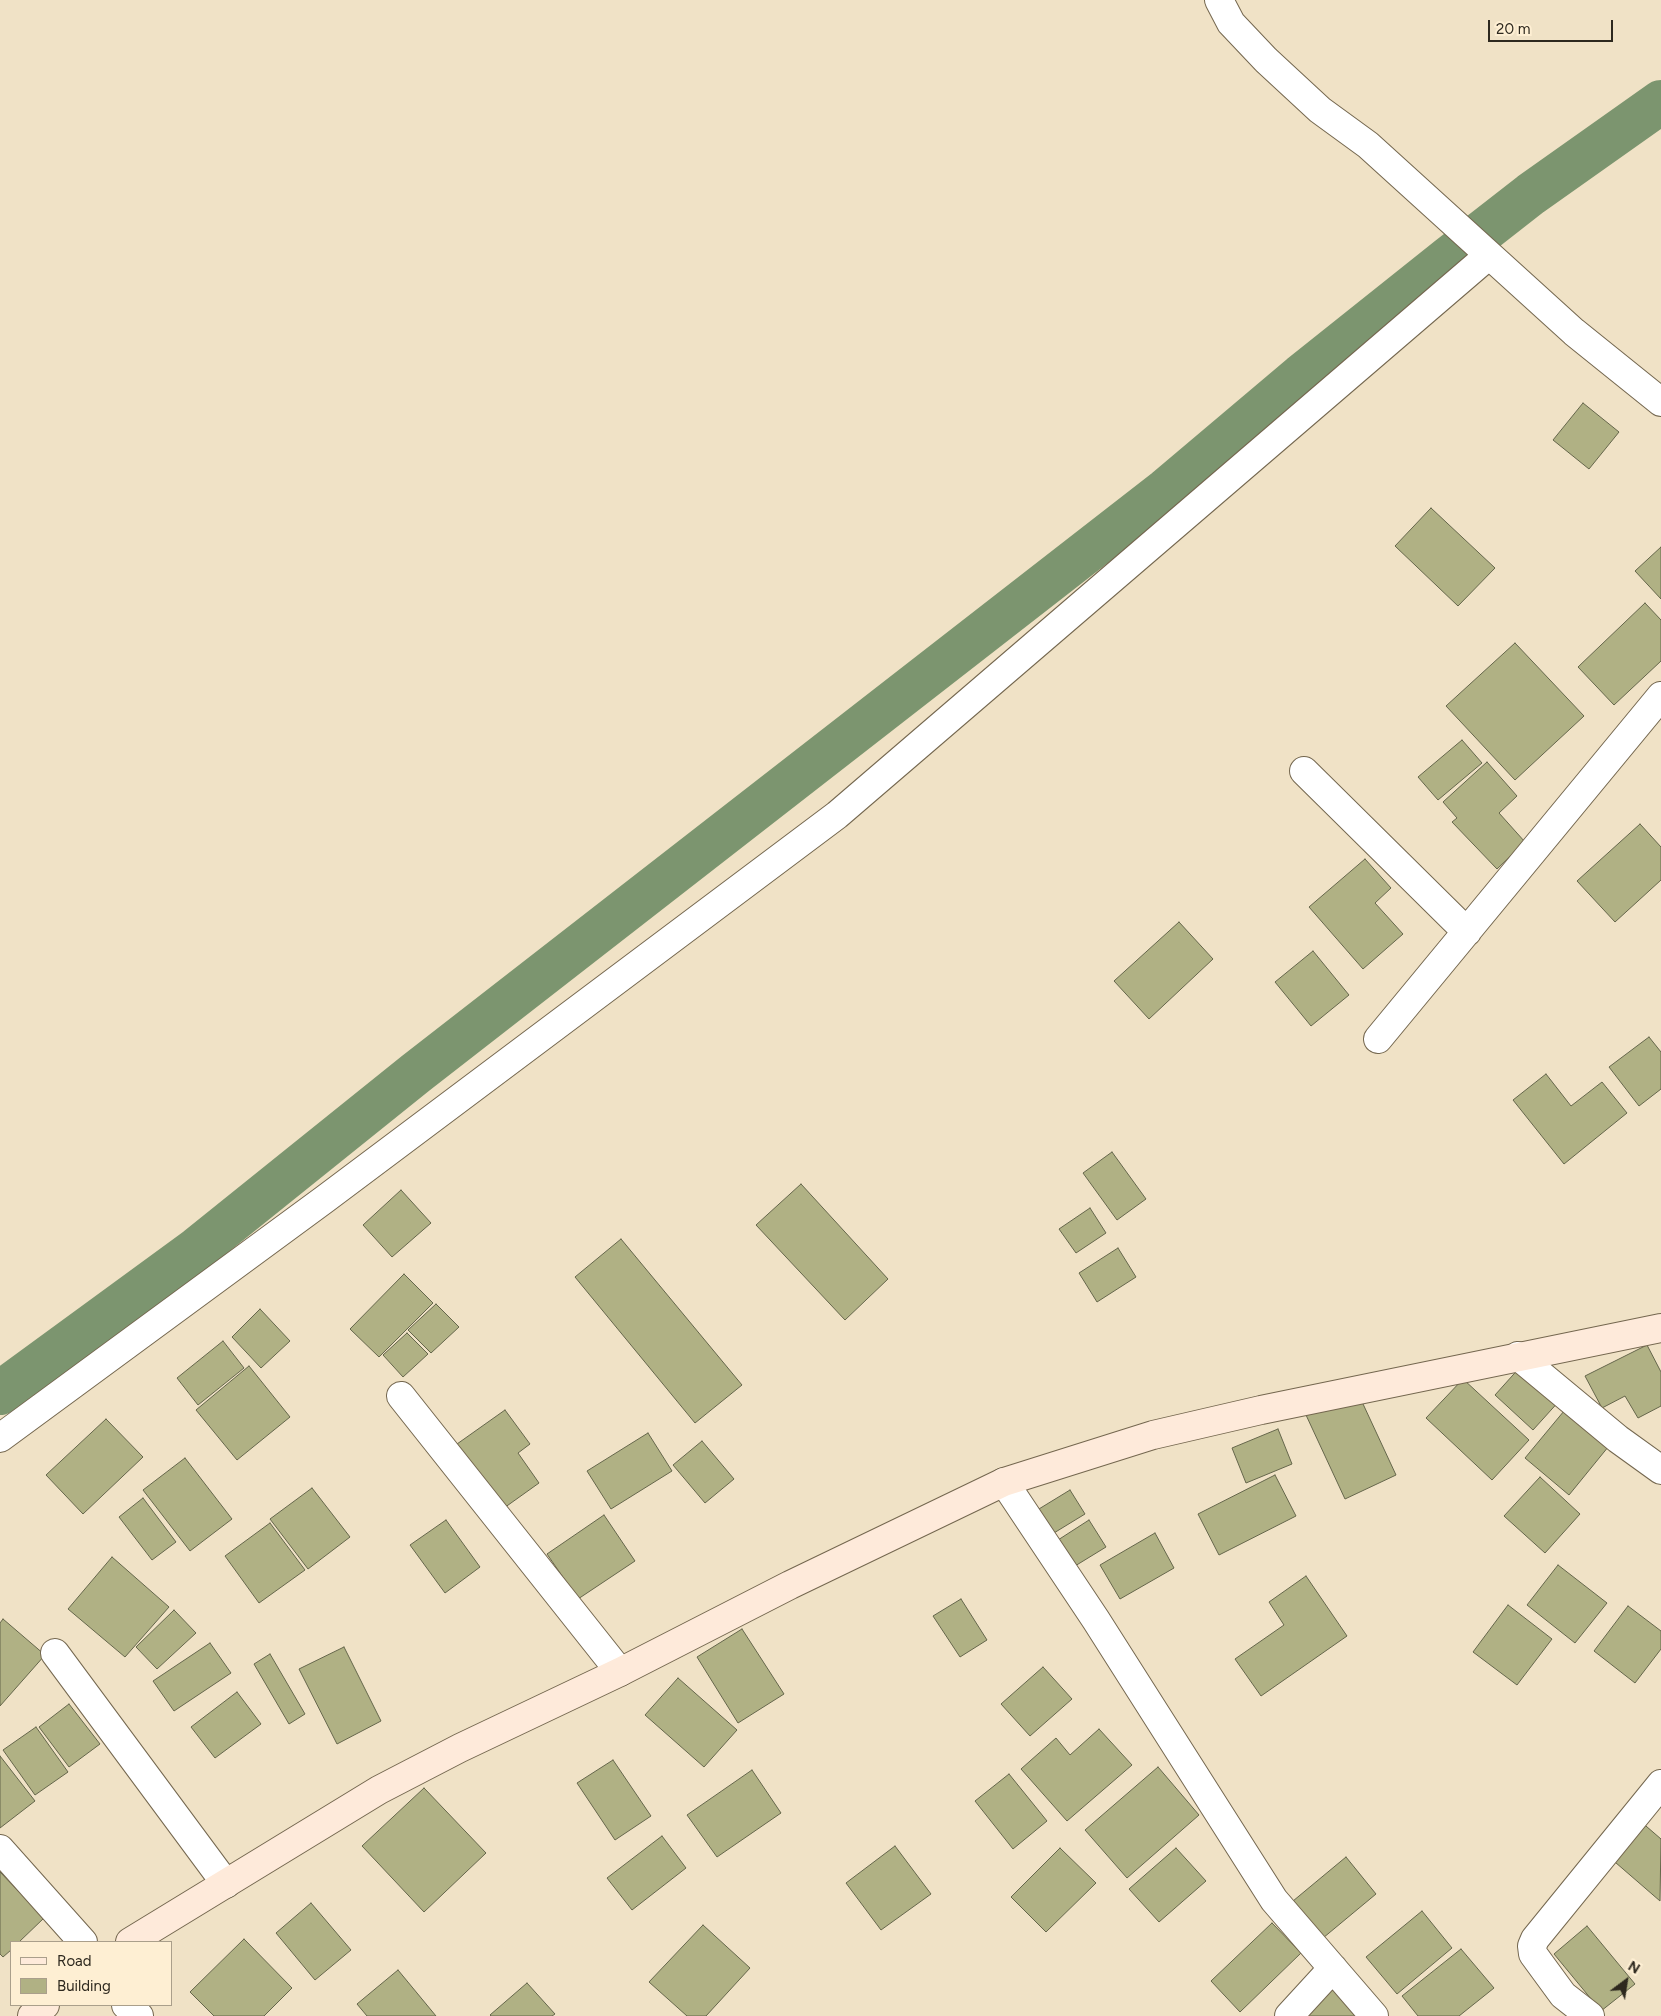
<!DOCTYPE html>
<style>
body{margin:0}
#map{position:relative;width:1661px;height:2016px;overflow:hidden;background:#f0e2c6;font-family:Figtree,sans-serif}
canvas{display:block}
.legend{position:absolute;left:10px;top:1941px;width:162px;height:65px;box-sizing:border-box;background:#feefd3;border:1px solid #aa9f8b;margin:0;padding:6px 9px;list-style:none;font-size:15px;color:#2d281e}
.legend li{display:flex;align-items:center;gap:10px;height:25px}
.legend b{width:25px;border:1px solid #aa9f8b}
.north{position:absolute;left:1601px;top:1956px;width:50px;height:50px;-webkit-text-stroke:4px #feefd3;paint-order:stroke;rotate:31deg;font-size:14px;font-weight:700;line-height:20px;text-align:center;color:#2d281e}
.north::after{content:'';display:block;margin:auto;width:18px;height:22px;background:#2d281e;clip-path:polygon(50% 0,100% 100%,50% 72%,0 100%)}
.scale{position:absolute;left:1488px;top:20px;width:125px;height:22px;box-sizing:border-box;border:2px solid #2d281e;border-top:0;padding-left:6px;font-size:15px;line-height:18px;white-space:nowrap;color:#2d281e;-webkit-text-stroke:4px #feefd3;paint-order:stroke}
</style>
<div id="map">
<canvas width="1661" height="2016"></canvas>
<ul class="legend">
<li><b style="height:6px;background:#feeada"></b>Road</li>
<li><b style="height:14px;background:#b0b184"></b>Building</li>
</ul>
<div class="north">N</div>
<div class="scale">20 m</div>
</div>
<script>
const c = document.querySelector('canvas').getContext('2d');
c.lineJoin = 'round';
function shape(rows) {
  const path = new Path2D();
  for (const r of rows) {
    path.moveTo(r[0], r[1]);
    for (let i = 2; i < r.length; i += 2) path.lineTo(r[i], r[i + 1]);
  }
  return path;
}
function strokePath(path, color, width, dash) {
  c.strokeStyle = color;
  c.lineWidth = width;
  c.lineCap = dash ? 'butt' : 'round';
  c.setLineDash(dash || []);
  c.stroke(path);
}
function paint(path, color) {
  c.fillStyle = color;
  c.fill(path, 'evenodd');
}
const canal = shape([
 [0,1393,197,1249,416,1073,1166,490,1301,376,1449,258,1531,194,1661,102]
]);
const building = shape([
 [1583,403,1619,432,1589,469,1553,440,1583,403],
 [1431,508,1495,568,1458,606,1395,546,1431,508],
 [1661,547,1661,599,1635,571,1661,547],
 [1645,603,1661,620,1661,661,1614,705,1578,667,1645,603],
 [1515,643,1584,716,1515,780,1446,706,1515,643],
 [1462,740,1482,763,1438,800,1418,777,1462,740],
 [1487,762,1517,796,1499,813,1525,842,1497,869,1452,822,1457,818,1443,802,1487,762],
 [1640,824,1661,847,1661,880,1615,922,1577,881,1640,824],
 [1365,859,1391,888,1375,903,1403,934,1363,969,1309,907,1365,859],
 [1179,922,1213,959,1149,1019,1114,981,1179,922],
 [1313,951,1349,995,1311,1026,1275,982,1313,951],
 [1649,1037,1661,1052,1661,1089,1639,1106,1609,1067,1649,1037],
 [1546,1074,1571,1106,1602,1082,1627,1113,1564,1164,1513,1100,1546,1074],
 [1112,1152,1146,1199,1117,1220,1083,1173,1112,1152],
 [801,1184,888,1279,845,1320,756,1225,801,1184],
 [401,1190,431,1223,392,1257,363,1225,401,1190],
 [1090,1208,1106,1233,1076,1253,1059,1229,1090,1208],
 [621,1239,742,1385,695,1423,575,1277,621,1239],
 [1118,1248,1136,1277,1097,1302,1079,1273,1118,1248],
 [404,1274,433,1303,379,1357,350,1329,404,1274],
 [436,1304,459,1327,431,1353,408,1330,436,1304],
 [260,1309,290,1341,261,1368,232,1337,260,1309],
 [407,1333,428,1354,403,1377,383,1355,407,1333],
 [223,1341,244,1368,198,1405,177,1378,223,1341],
 [1647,1345,1661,1372,1661,1406,1638,1418,1625,1396,1602,1408,1585,1376,1647,1345],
 [1522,1365,1561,1399,1533,1430,1495,1395,1522,1365],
 [249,1366,290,1417,237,1460,196,1410,249,1366],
 [1463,1379,1529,1440,1492,1480,1426,1418,1463,1379],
 [1357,1391,1396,1475,1345,1499,1306,1415,1357,1391],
 [1569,1405,1613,1441,1569,1495,1525,1458,1569,1405],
 [505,1410,530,1444,518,1453,539,1483,504,1508,457,1444,505,1410],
 [106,1419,143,1457,83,1514,46,1475,106,1419],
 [1278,1429,1292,1464,1246,1483,1232,1448,1278,1429],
 [648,1433,672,1471,611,1509,587,1471,648,1433],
 [702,1441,734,1479,705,1503,673,1465,702,1441],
 [185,1458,232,1519,190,1551,143,1490,185,1458],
 [1275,1475,1296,1516,1219,1555,1198,1514,1275,1475],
 [1540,1477,1580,1514,1545,1553,1504,1516,1540,1477],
 [312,1488,350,1537,308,1569,270,1519,312,1488],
 [1070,1490,1085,1514,1049,1536,1034,1512,1070,1490],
 [143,1498,176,1542,152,1560,119,1517,143,1498],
 [604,1515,635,1561,578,1599,547,1554,604,1515],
 [446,1520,480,1567,445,1593,410,1545,446,1520],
 [1089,1520,1106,1547,1075,1566,1058,1540,1089,1520],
 [270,1523,305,1570,259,1603,225,1556,270,1523],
 [1155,1533,1174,1568,1120,1599,1100,1565,1155,1533],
 [112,1557,169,1607,125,1657,68,1609,112,1557],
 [1558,1565,1607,1603,1575,1643,1527,1605,1558,1565],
 [1306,1576,1347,1636,1261,1696,1235,1659,1284,1625,1269,1602,1306,1576],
 [961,1599,987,1640,960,1657,933,1616,961,1599],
 [1508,1605,1552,1639,1517,1685,1473,1652,1508,1605],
 [1628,1606,1661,1631,1661,1649,1635,1683,1594,1651,1628,1606],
 [174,1610,196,1633,157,1669,136,1647,174,1610],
 [3,1619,45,1655,0,1706,0,1623,3,1619],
 [742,1629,784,1694,738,1723,697,1657,742,1629],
 [210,1643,231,1673,174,1711,153,1681,210,1643],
 [344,1647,381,1721,337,1744,299,1669,344,1647],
 [270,1654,305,1714,289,1724,254,1664,270,1654],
 [1043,1667,1072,1699,1030,1736,1001,1704,1043,1667],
 [678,1678,737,1730,704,1767,645,1715,678,1678],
 [237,1692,261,1724,215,1758,191,1727,237,1692],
 [69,1704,100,1744,69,1767,39,1727,69,1704],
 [36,1727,68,1772,35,1795,3,1750,36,1727],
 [1099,1729,1132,1765,1067,1821,1021,1769,1056,1738,1070,1755,1099,1729],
 [0,1756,35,1801,0,1828,0,1756],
 [613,1760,651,1816,615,1840,577,1783,613,1760],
 [1158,1767,1199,1815,1127,1878,1085,1830,1158,1767],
 [752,1770,781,1813,717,1857,687,1815,752,1770],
 [1009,1774,1047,1821,1013,1849,975,1801,1009,1774],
 [424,1788,486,1853,424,1912,362,1846,424,1788],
 [1639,1820,1661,1839,1660,1901,1608,1856,1639,1820],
 [662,1836,686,1868,632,1910,607,1878,662,1836],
 [895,1846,931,1894,881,1930,846,1883,895,1846],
 [1060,1848,1096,1883,1046,1932,1011,1897,1060,1848],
 [1176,1848,1206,1881,1159,1922,1129,1889,1176,1848],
 [1346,1857,1376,1894,1323,1938,1293,1901,1346,1857],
 [0,1872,44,1918,19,1942,11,1942,11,1950,3,1957,0,1954,0,1872],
 [311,1903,351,1950,315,1980,276,1933,311,1903],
 [1422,1911,1452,1948,1397,1994,1366,1957,1422,1911],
 [1272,1923,1301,1953,1240,2012,1211,1981,1272,1923],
 [703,1925,750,1968,706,2016,687,2016,649,1982,703,1925],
 [1587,1926,1635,1984,1601,2011,1554,1954,1587,1926],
 [244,1939,292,1988,264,2016,214,2016,190,1992,244,1939],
 [1461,1949,1494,1988,1459,2016,1418,2016,1402,1996,1461,1949],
 [398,1970,436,2016,367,2016,357,2004,398,1970],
 [527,1983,555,2014,552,2016,491,2016,490,2015,527,1983],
 [1327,1984,1360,2016,1296,2016,1327,1984]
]);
const street = shape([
 [1219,0,1231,23,1266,60,1320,110,1368,145,1574,332,1661,402],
 [1304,771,1467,932],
 [1378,1039,1661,696],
 [1518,1356,1618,1439,1661,1470],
 [401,1396,620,1672],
 [0,1438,325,1199,837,815,1488,256],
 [1004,1482,1096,1620,1274,1900,1374,2016],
 [55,1653,226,1884],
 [0,1849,83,1942],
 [126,2005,139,2016],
 [1289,2016,1333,1968],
 [1590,2016,1563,1995,1533,1954,1532,1946,1535,1939,1661,1784]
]);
const secondary = shape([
 [130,1942,379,1790,460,1748,620,1672,790,1585,1004,1482,1153,1435,1261,1410,1661,1328],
 [32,2016,45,2005]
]);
strokePath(canal, '#7c956f', 44);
paint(building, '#b0b184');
strokePath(building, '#65664b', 1);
strokePath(street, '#74674f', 30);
strokePath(secondary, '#74674f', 30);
strokePath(street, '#fff', 28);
strokePath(secondary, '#feeada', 28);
</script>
